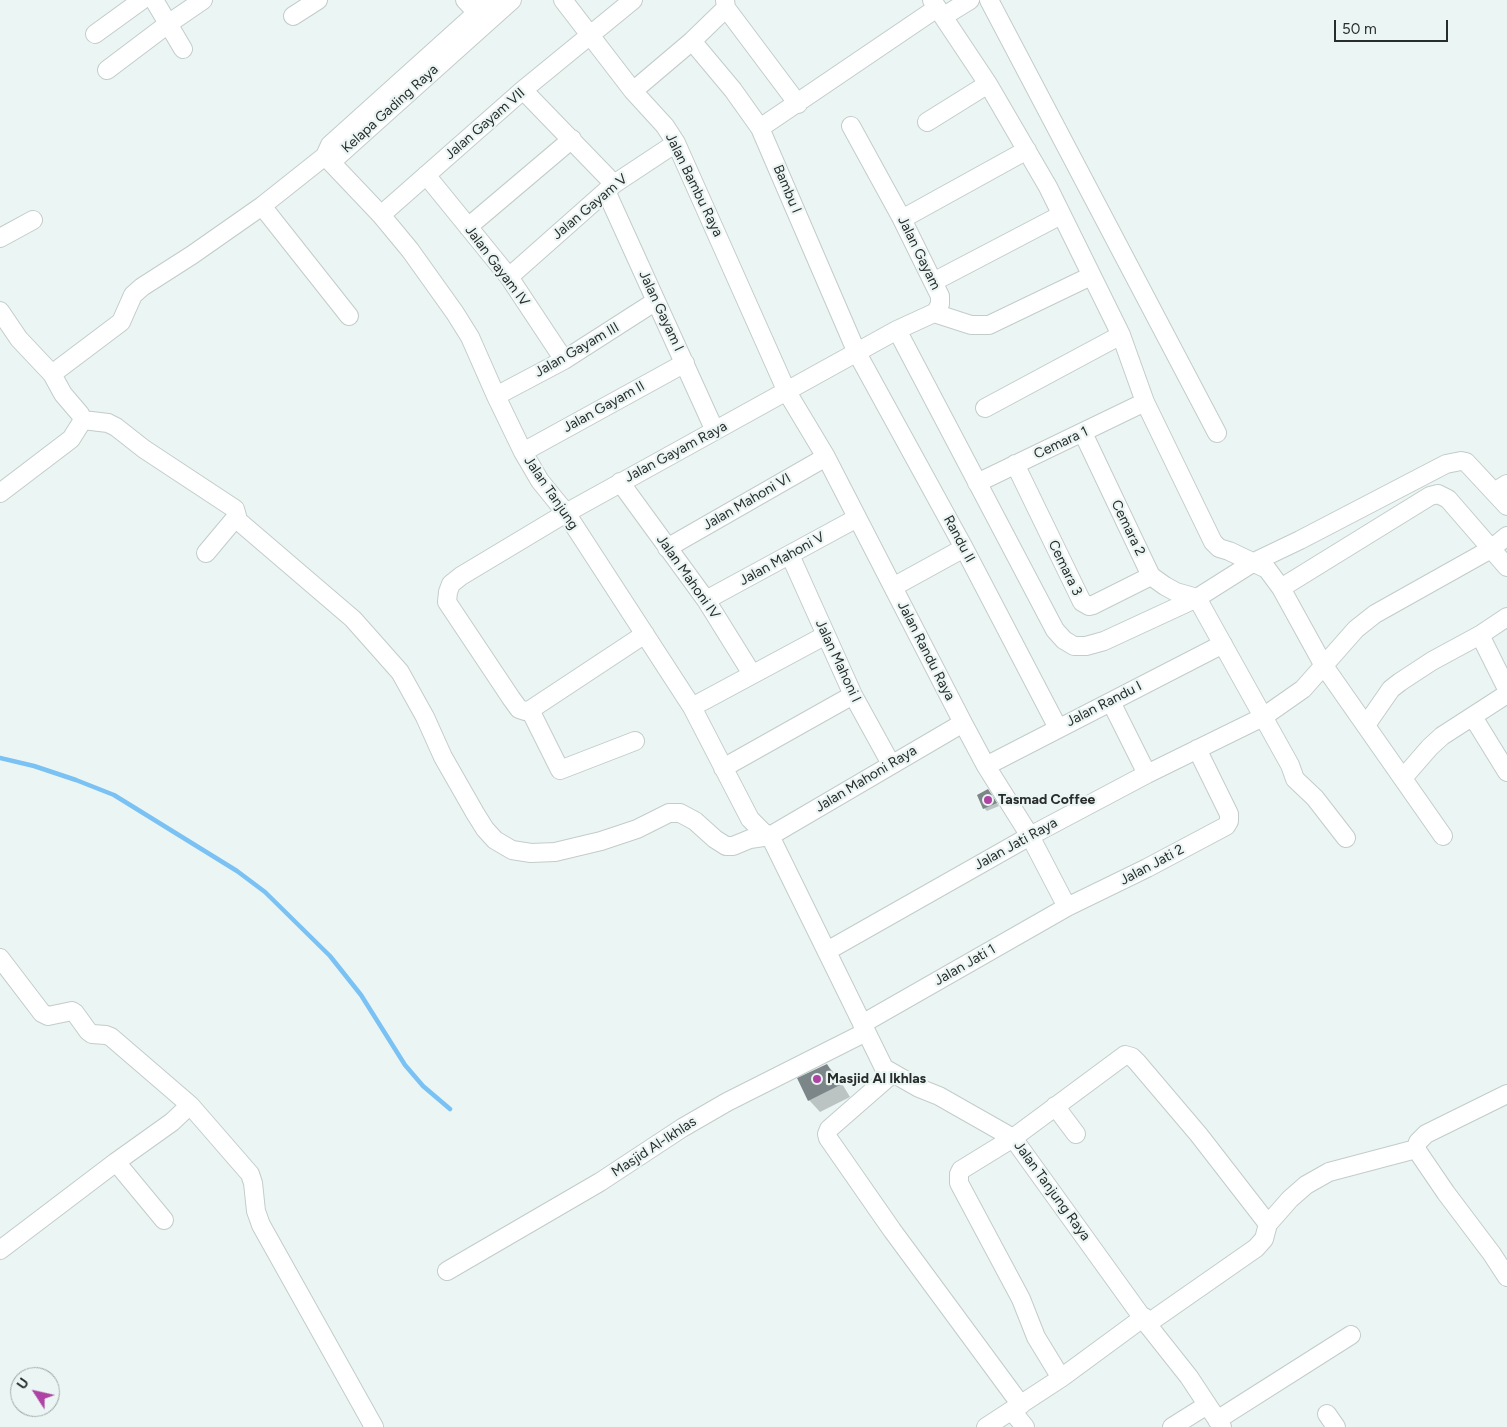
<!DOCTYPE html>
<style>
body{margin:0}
#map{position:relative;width:1507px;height:1427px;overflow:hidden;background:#ebf6f4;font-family:Figtree,sans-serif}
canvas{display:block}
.north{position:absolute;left:10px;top:1367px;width:50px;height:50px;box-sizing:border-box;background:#ebf6f4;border:1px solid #9da5a4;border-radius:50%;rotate:305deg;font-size:14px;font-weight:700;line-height:20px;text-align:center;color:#282c2b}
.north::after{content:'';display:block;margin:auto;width:18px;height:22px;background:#ae43a3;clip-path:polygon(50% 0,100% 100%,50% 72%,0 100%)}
.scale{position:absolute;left:1334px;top:20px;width:114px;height:22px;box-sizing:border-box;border:2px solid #282c2b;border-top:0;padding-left:6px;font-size:15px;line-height:18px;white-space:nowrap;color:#282c2b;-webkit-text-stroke:4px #ebf6f4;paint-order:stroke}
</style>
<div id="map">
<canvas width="1507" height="1427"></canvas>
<div class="north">U</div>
<div class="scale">50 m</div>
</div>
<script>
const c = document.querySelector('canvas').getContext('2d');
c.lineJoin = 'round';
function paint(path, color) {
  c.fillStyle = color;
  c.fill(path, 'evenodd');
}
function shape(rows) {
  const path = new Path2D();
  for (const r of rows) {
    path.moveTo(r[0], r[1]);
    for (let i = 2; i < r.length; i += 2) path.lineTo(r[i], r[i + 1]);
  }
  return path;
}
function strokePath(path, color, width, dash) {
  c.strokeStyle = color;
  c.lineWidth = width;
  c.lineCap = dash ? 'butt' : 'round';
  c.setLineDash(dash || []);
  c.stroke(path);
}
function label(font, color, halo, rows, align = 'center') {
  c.font = font + ' Figtree,sans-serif';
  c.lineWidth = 4.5;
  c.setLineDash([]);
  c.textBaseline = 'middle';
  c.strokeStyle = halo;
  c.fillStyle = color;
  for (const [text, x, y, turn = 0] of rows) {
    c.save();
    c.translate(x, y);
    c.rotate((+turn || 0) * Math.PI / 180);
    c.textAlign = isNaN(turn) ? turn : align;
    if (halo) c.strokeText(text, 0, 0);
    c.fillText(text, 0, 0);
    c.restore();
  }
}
const shadow = shape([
 [991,794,999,806,987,811,984,808],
 [827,1065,838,1077,850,1097,820,1112,809,1100]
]);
const stream = shape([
 [0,758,34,766,76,780,114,795,237,871,265,892,330,956,361,995,405,1065,423,1086,450,1109]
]);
const building = shape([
 [988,789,997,803,983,809,977,795],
 [827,1064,840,1085,808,1101,797,1078]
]);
const street = shape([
 [154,0,183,49],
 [465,0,477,13],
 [563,0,633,91,665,126,676,143,787,392,826,457,963,723,986,766,1030,836,1067,907],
 [725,0,726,8,798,104],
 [932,0,988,84,1048,187,1121,335,1145,402,1213,542,1219,548,1229,551,1267,569,1281,588,1324,666,1443,836],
 [989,0,1217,433],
 [293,16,318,0],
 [944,16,970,0],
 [95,34,142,0],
 [692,41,733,90,760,128,857,353,964,548,1058,728],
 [107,70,168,24,203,0],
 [523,90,614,184],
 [633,91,692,41,726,8],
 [927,122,988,84],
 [760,128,937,8],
 [325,156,381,215,410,250,455,313,470,337,496,396,523,452,540,481,566,513,692,707,750,819,763,832,770,836],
 [325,156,338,156,512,0],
 [426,175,509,277,564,360],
 [606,191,715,431],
 [262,206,349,316],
 [381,215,523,90,633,0],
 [902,219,1027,150],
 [468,227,572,139],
 [0,238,33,220],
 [509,277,614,184,676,143],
 [933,282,1061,215],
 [0,311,19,339,52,374,63,394,80,414,83,420,71,439,0,493],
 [934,313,971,325,989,325,1091,276],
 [897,330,1055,630,1064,640,1074,646,1086,646,1104,641,1197,598,1254,562,1300,540,1446,464,1461,461,1466,462,1507,506],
 [52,374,121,322,133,295,142,287,192,255,262,206,325,156,330,145,491,0],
 [496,396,564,360,656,301],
 [985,408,1121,335],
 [83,420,108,423,116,427,144,449,235,509,237,516,206,553],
 [1083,433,1151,576,1165,586,1176,592,1197,598,1290,765,1295,779,1315,798,1346,838],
 [523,452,685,363],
 [1015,464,1082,602,1089,606,1093,605,1151,576],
 [620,482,706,600,752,674],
 [977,483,1145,402],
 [1494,492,1507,484],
 [235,518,353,619,400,672,425,717,443,757,475,813,485,829,495,840,512,850,531,853,555,852,601,841,637,829,669,813,680,813,695,821,715,839,726,846,733,846,750,839,770,836,963,723],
 [667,548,826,457],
 [790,555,853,695,891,764],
 [893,587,964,548],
 [1281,588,1430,496,1438,494,1448,499,1507,567],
 [706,600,857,518],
 [645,634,530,710,525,711,519,709,511,698,447,602,448,592,451,584,461,576,566,513,897,330,934,313,937,310,940,304,940,296,933,282,902,219,851,126],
 [1480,635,1507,689],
 [1111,702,1147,774],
 [692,707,826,635],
 [530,710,560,770,635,741],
 [1473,717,1507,772],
 [1366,725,1391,689,1400,682,1432,661,1480,635,1507,617],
 [986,766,1223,644],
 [723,768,853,695],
 [1403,778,1430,747,1442,736,1507,694],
 [770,836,884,1068,919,1088,939,1096,1013,1138,1147,1324,1189,1377,1222,1427],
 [827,951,1030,836,1147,774,1263,717,1303,689,1356,629,1375,614,1491,549,1507,536],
 [0,958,42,1013,48,1016,72,1011,75,1013,88,1031,92,1034,106,1035,111,1037,190,1105],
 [862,1024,1067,907,1147,868,1226,826,1229,821,1229,814,1197,749],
 [892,1074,829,1129,827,1134,828,1138,892,1230,1021,1405],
 [1507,1094,1426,1134,1418,1142,1416,1149,1446,1193,1492,1254,1507,1277],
 [1055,1106,1076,1134],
 [116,1162,164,1220],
 [1268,1224,1290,1199,1306,1185,1329,1172,1416,1149],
 [0,1250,116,1162,172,1122,190,1105,250,1174,253,1183,256,1211,261,1225,374,1427],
 [447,1271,600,1182,682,1128,727,1102,866,1032],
 [1061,1378,1036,1337,1021,1299,959,1183,959,1174,961,1170,1013,1138,1125,1055,1132,1057,1137,1062,1199,1135,1268,1224,1264,1239,1256,1248,1147,1324],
 [1012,1411,1025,1427],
 [1327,1414,1336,1427],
 [1217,1420,1351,1335],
 [986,1427,1061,1378,1144,1317],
 [1172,1427,1207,1405]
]);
const markers = [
 [988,800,5,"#ae43a3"],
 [817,1079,5,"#ae43a3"]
];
const streetNames = [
 ["Kelapa Gading Raya",390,109,-42],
 ["Jalan Gayam VII",485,124,-41],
 ["Jalan Bambu Raya",694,185,64],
 ["Bambu I",787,189,67],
 ["Jalan Gayam V",590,207,-40],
 ["Jalan Gayam",919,253,64],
 ["Jalan Gayam IV",497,266,53],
 ["Jalan Gayam I",661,311,65],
 ["Jalan Gayam III",577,350,-30],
 ["Jalan Gayam II",604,407,-29],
 ["Cemara 1",1061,443,-25],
 ["Jalan Gayam Raya",676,452,-28],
 ["Jalan Tanjung",551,493,56],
 ["Jalan Mahoni VI",747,502,-30],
 ["Cemara 2",1128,528,64],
 ["Randu II",959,539,62],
 ["Jalan Mahoni V",782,559,-29],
 ["Cemara 3",1065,568,64],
 ["Jalan Mahoni IV",688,577,55],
 ["Jalan Randu Raya",926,651,63],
 ["Jalan Mahoni I",838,661,65],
 ["Jalan Randu I",1104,704,-27],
 ["Jalan Mahoni Raya",866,779,-31],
 ["Jalan Jati Raya",1016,844,-29],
 ["Jalan Jati 2",1152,865,-28],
 ["Jalan Jati 1",965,965,-30],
 ["Masjid Al-Ikhlas",654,1147,-33],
 ["Jalan Tanjung Raya",1052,1191,54]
];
const poiNames = [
 ["Tasmad Coffee",998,800],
 ["Masjid Al Ikhlas",827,1079]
];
paint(shadow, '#0003');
strokePath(stream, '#7ac1f4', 4.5);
paint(building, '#7c8688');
strokePath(street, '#c2ccca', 20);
strokePath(street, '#fff', 18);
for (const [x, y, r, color] of markers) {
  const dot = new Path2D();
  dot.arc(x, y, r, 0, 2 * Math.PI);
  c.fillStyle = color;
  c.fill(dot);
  strokePath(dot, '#ebf6f4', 2);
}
label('14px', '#282c2b', '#ebf6f4', streetNames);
label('bold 14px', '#282c2b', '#ebf6f4', poiNames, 'left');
</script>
